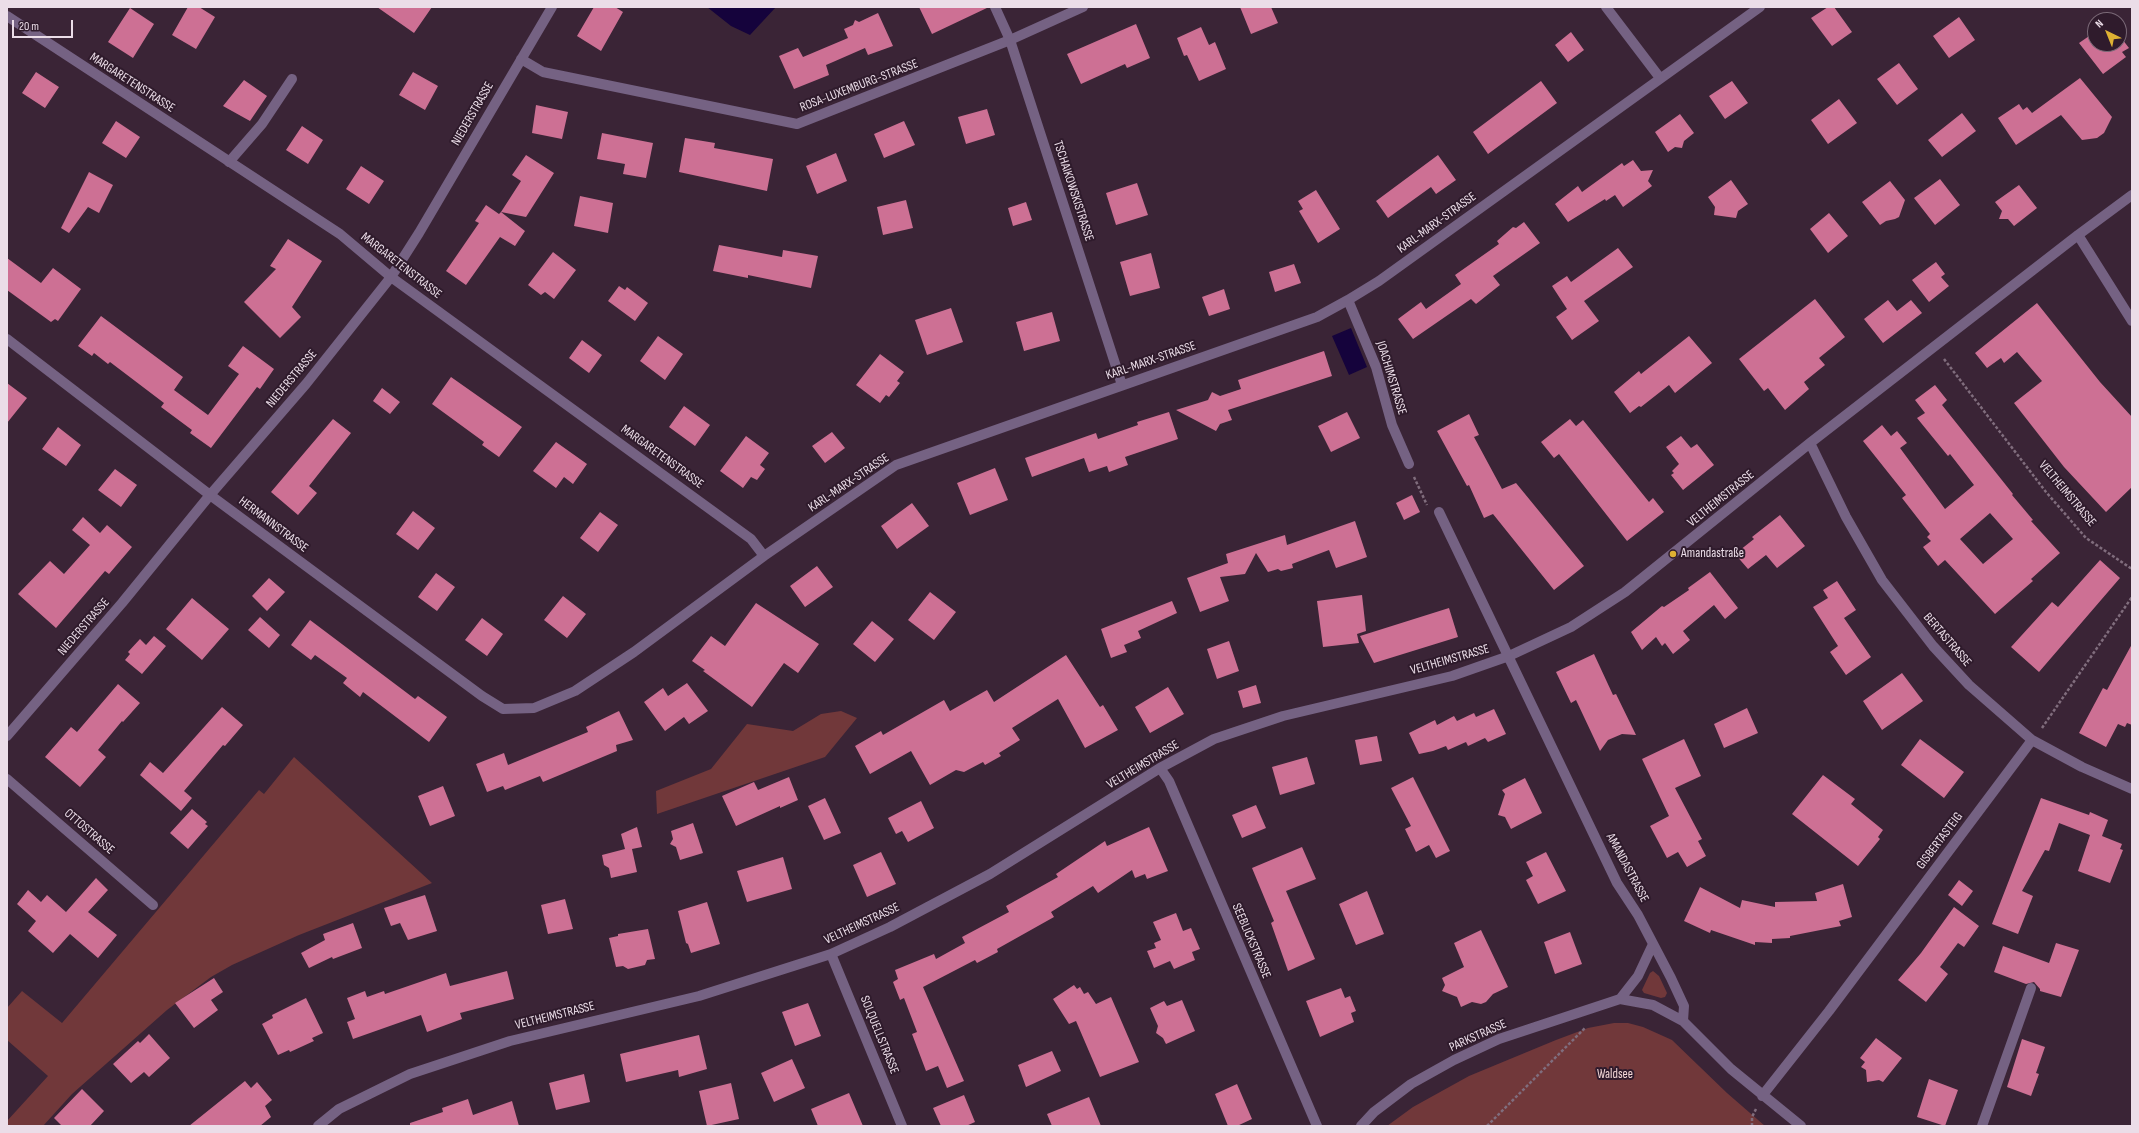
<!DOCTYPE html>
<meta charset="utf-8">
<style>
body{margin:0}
#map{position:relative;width:2139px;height:1133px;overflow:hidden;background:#3a2436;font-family:"Sofia Sans Condensed",sans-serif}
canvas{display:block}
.frame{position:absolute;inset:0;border:8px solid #ebdde8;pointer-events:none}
.north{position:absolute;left:2087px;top:12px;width:40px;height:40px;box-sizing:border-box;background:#2f1b2c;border:1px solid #7a6977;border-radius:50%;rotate:317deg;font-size:11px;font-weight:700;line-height:16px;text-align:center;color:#ebdde8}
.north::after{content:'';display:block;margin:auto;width:14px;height:18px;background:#deb133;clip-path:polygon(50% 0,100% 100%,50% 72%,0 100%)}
.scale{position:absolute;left:12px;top:20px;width:61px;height:18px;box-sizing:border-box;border:2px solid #ebdde8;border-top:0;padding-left:5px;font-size:12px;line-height:14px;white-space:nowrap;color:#ebdde8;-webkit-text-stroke:3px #2f1b2c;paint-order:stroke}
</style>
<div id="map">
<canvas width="2139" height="1133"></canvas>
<div class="frame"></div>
<div class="north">N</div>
<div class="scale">20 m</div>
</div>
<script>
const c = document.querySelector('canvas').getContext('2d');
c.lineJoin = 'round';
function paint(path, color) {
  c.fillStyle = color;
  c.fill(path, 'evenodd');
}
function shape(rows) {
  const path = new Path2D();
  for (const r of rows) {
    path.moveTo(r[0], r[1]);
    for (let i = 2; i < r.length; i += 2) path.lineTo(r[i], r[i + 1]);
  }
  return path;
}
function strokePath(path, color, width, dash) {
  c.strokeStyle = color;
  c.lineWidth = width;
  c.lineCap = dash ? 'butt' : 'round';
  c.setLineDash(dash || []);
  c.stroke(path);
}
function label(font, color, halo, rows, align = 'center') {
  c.font = font + ' "Sofia Sans Condensed",sans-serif';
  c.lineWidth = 4;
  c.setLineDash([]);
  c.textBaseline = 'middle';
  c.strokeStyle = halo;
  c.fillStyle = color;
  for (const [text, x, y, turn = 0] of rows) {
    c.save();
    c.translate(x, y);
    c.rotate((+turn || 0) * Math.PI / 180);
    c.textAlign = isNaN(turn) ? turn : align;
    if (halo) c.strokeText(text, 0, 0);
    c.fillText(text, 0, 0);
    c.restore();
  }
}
const green = shape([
 [841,711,857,718,825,757,657,814,656,791,711,769,747,724,793,731,821,714],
 [294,757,432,883,299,935,232,965,211,977,167,1010,72,1094,43,1126,7,1126,7,1121,48,1076,7,1040,7,1008,22,991,62,1023,259,790,264,794],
 [1653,971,1659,976,1667,993,1665,997,1661,998,1644,993,1642,990,1650,973],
 [1614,1023,1628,1023,1643,1027,1672,1040,1727,1093,1765,1126,1387,1126,1413,1107,1469,1076,1556,1040,1588,1028]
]);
const water = shape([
 [707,7,776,7,750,35,731,26],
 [1351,328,1367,367,1349,375,1332,336]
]);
const building = shape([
 [188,7,199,7,215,17,196,49,172,35],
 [377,7,432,7,414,33],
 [594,7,615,7,623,12,601,51,577,36],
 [919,7,989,7,932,34],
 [1240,7,1271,7,1278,23,1251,34],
 [1828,7,1834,7,1852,32,1832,46,1811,18],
 [130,8,154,24,133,58,108,42],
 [878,13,893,46,868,55,865,48,833,62,826,65,829,75,794,89,779,56,798,48,803,57,848,38,844,29,853,25,855,20,859,22],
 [1959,17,1975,40,1949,58,1933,36],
 [1136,24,1150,58,1127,68,1125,64,1081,84,1067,54],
 [1201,27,1209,45,1215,42,1226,69,1199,81,1187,55,1184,56,1177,38],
 [1571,32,1584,50,1568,62,1555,45],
 [2095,32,2095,44,2119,44,2119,35,2129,48,2122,52,2126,57,2103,74,2079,43],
 [1899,63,1918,89,1897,105,1877,79],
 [36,72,59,87,45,108,22,93],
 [413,72,438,86,425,110,399,95],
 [2080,78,2112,117,2104,133,2097,138,2082,140,2061,115,2016,145,1998,118,2019,104,2023,110,2027,107,2032,113],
 [244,80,267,96,250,121,223,106],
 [1541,81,1557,103,1488,154,1473,132],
 [1732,81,1748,103,1725,119,1709,96],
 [1839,99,1857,123,1828,144,1811,120],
 [536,105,568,112,562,139,532,133],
 [987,109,995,135,966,144,958,117],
 [1962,113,1976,131,1942,157,1928,140],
 [1680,114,1694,133,1684,141,1682,148,1675,147,1668,152,1655,132],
 [116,121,140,137,126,158,102,143],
 [904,121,915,145,884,158,874,134],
 [302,126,323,140,308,164,286,150],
 [602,133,653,143,646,178,623,174,625,164,597,159],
 [685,138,715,143,714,148,773,159,767,191,679,172],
 [836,153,847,181,817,194,806,166],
 [526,155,554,173,526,217,501,212,521,181,512,175],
 [1438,155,1456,180,1436,194,1431,187,1388,218,1376,201],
 [1633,160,1641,171,1653,170,1648,181,1652,186,1623,207,1615,195,1606,201,1605,199,1568,222,1555,204,1578,186,1582,192,1622,163,1624,166],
 [361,166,384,181,369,204,346,189],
 [89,172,113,185,99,213,88,207,69,233,61,228],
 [1940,179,1960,205,1935,225,1914,198],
 [1731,180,1748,204,1738,211,1736,218,1714,215,1715,207,1708,197],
 [1890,181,1905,200,1899,217,1895,219,1886,221,1880,225,1862,202],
 [1137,183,1148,215,1116,225,1106,193],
 [2019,185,2037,208,2014,226,2008,219,1999,219,2002,211,1995,202],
 [1316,190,1340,229,1318,243,1299,211,1303,209,1298,201],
 [580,196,613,203,608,233,574,226],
 [906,200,913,228,883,235,877,207],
 [1026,202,1032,220,1013,226,1008,208],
 [486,205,499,214,501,212,525,231,515,246,500,237,466,285,446,271,479,223,475,221],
 [1829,213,1848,236,1828,253,1810,229],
 [1524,222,1540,243,1493,276,1500,285,1476,304,1471,299,1413,339,1398,319,1421,302,1426,309,1461,284,1455,275,1499,244,1497,241,1513,227,1516,228],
 [288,239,322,261,292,307,301,317,280,338,244,302,276,269,270,266],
 [719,245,782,257,783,250,818,256,811,288,748,275,748,278,713,271],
 [1618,248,1633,267,1584,301,1599,321,1572,340,1556,317,1567,309,1552,286,1567,276,1571,282],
 [553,252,576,270,554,299,545,292,541,295,528,285],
 [1151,253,1160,288,1130,296,1120,262],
 [7,258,41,283,53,268,81,289,58,321,55,319,51,322,7,290],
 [1936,262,1945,274,1941,277,1949,286,1929,302,1912,280],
 [1294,264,1301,283,1275,292,1269,272],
 [619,286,625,290,627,287,648,303,635,321,608,301],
 [1224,289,1230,309,1209,316,1202,297],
 [1815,299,1845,337,1819,358,1825,365,1804,382,1809,389,1785,410,1768,388,1764,391,1739,359],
 [1888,300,1897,311,1911,300,1922,313,1883,343,1864,319],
 [2037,303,2100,382,2132,417,2132,487,2106,512,2064,467,2014,403,2042,381,2017,352,2004,363,2001,358,1987,368,1975,353],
 [951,308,963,342,927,355,915,320],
 [1052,312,1060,341,1024,351,1016,322],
 [101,316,183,377,174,390,208,415,239,374,228,366,243,346,274,369,260,389,257,387,211,448,190,433,192,430,161,407,164,403,110,362,108,364,94,353,92,356,78,346],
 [658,336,683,354,665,380,640,361],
 [1689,336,1712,363,1675,393,1669,385,1641,407,1639,406,1630,413,1614,392,1639,371,1641,374],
 [582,340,602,355,589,373,569,358],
 [1324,351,1332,376,1228,410,1232,420,1220,424,1216,431,1176,410,1208,400,1212,392,1220,396,1241,389,1238,380],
 [880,354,904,372,897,381,900,383,889,397,886,395,880,403,856,385],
 [451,377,522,427,499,457,482,445,484,442,432,404],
 [7,383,27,398,7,423],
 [1935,385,1947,400,1942,405,2013,494,2012,495,2033,520,2031,521,2060,553,2031,579,2033,581,1995,614,1945,560,1938,566,1923,547,1931,541,1927,537,1930,534,1902,498,1906,495,1863,441,1882,425,1891,436,1897,431,1907,443,1900,448,1945,509,1974,485,1950,454,1948,456,1917,418,1925,413,1915,400],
 [1990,513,2013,539,1983,564,1960,539],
 [382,388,400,402,390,414,373,401],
 [684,406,710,425,695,446,669,427],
 [1169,412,1178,439,1125,457,1128,465,1109,472,1107,466,1089,472,1084,458,1032,477,1025,458,1096,433,1098,439,1138,425,1137,422],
 [1347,412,1360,438,1331,452,1318,426],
 [1469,414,1479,435,1474,437,1502,489,1516,483,1584,566,1554,590,1493,514,1484,518,1469,485,1467,486,1437,431],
 [333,419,351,433,309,486,317,493,298,515,271,492],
 [1570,419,1576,426,1583,420,1649,502,1653,498,1664,512,1627,541,1559,454,1554,458,1541,442],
 [58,427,81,445,66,466,42,449],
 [832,432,845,448,825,463,812,446],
 [746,436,769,453,760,465,765,469,757,480,751,477,743,488,720,471],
 [1681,436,1691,448,1697,444,1714,465,1683,490,1671,475,1674,473,1672,471,1679,464,1666,447],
 [556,442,587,464,573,484,564,477,556,488,533,471],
 [995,468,1008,500,970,515,957,483],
 [115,469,137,485,121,507,98,490],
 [1412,495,1420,512,1404,520,1396,503],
 [912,503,929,526,897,549,881,526],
 [413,511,435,528,418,550,396,534],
 [600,512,618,525,598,552,580,538],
 [1780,515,1805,546,1777,568,1766,555,1748,569,1735,554,1754,539,1752,537],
 [83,517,100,533,107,525,132,547,109,574,105,571,56,628,18,594,50,561,64,574,90,545,72,530],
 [1355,521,1367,557,1336,568,1329,550,1292,564,1293,568,1281,571,1278,569,1268,572,1256,553,1245,574,1220,577,1229,601,1200,612,1187,578,1228,563,1226,554,1285,535,1287,545],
 [2100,560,2120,578,2039,672,2011,647,2052,602,2058,607],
 [817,566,833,587,805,607,790,586],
 [1710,572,1738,608,1725,619,1714,605,1683,631,1690,640,1673,654,1665,643,1662,646,1656,637,1642,650,1631,632,1662,606,1664,607,1689,590,1688,588],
 [436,573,455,587,437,611,418,597],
 [269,578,285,592,267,611,252,596],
 [1837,581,1856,610,1844,618,1871,657,1846,675,1830,652,1838,646,1813,607,1828,598,1823,590],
 [930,592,956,612,934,640,908,620],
 [1362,595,1366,631,1357,634,1359,643,1323,647,1317,601],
 [563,596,586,614,567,638,544,620],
 [192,598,229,629,202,660,166,629],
 [1172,601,1177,613,1138,631,1141,638,1124,645,1127,652,1111,658,1101,629],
 [756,603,819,644,798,673,784,663,752,707,703,671,705,670,692,661,711,636,725,646],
 [1449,608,1458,637,1374,663,1360,636],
 [260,617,280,635,269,648,248,630],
 [482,618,503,634,487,656,465,640],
 [310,620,415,699,418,696,447,717,429,742,363,692,360,697,343,683,347,678,315,655,311,660,291,645],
 [872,621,894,639,875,662,853,644],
 [154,636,166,646,142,674,125,660,130,654,128,652,140,639,146,645],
 [1229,641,1239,671,1217,679,1207,649],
 [2132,644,2132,725,2127,723,2125,727,2118,724,2106,747,2079,733,2103,688,2107,690],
 [1594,654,1613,695,1616,694,1636,735,1622,734,1608,740,1600,751,1576,700,1571,703,1556,672],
 [1066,655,1100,707,1103,705,1118,730,1085,748,1058,699,1012,728,1020,740,999,753,1001,756,985,765,983,762,964,772,956,770,930,785,911,751,870,774,855,746,881,731,883,735,944,700,950,711,987,690,994,702],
 [1902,673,1923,701,1882,730,1863,701],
 [687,683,708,711,689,724,684,717,665,731,644,702,663,688,668,696],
 [118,684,140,703,123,722,122,721,98,750,106,757,80,787,45,757,71,727,77,732],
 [1256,685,1261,703,1243,708,1238,691],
 [1168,687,1184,714,1150,733,1135,707],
 [222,707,243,725,225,746,223,745,184,791,192,798,181,811,140,775,150,762,163,773],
 [1747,708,1758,733,1724,748,1714,724],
 [1494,709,1506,734,1488,742,1485,738,1468,746,1466,742,1448,750,1446,746,1433,751,1419,754,1409,733,1435,720,1437,725,1454,716,1457,721,1474,713,1476,717],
 [619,711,633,740,616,745,617,751,543,782,540,776,505,790,503,786,487,792,476,764,504,753,508,765,588,732,586,727],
 [1377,736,1382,761,1360,765,1355,740],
 [1684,739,1701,776,1675,788,1702,839,1698,841,1706,856,1687,867,1678,852,1667,858,1650,826,1669,816,1642,759],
 [1920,739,1964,772,1944,798,1901,765],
 [1307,757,1315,784,1280,795,1272,767],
 [1823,775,1855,799,1851,804,1883,830,1878,837,1880,839,1858,866,1792,814],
 [789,777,798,800,780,808,780,806,736,826,722,796,754,782,758,790],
 [1413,777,1450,851,1436,858,1429,845,1416,852,1405,829,1411,826,1391,788],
 [1525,778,1542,813,1511,829,1505,817,1498,815,1505,794,1502,790],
 [443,786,455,816,430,826,418,796],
 [825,798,841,833,824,840,808,806],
 [2041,798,2089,815,2090,812,2108,820,2102,836,2122,844,2120,849,2123,850,2110,883,2078,871,2090,835,2059,823,2049,851,2045,850,2022,891,2033,896,2018,934,1992,924],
 [921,801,934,828,908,842,902,831,896,834,888,818],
 [1256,805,1266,828,1242,838,1232,815],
 [192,809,207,822,205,824,208,826,188,849,170,833],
 [693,823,703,853,680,860,676,847,670,844,673,839,671,831],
 [637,827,642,847,632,849,637,872,611,878,609,868,604,865,602,855,625,849,621,834],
 [1149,827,1168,871,1147,879,1145,874,1135,878,1132,870,1098,893,1093,886,1051,912,1054,917,997,949,998,952,977,963,975,960,923,987,964,1081,947,1088,938,1066,926,1071,912,1034,917,1032,904,998,900,1000,893,982,898,979,895,970,934,954,936,959,965,943,962,937,1009,912,1006,906,1058,877,1056,874,1105,841,1107,846],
 [1302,847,1316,879,1286,891,1315,959,1288,971,1271,923,1274,921,1252,868],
 [881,852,896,884,867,897,853,865],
 [1546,852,1566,891,1538,904,1526,880,1533,876,1526,862],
 [783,857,792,889,747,902,737,871],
 [96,878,108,890,88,912,117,935,98,958,70,934,53,953,28,931,36,921,17,904,28,890,41,902,47,895,66,912],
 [1959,880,1973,891,1962,906,1948,895],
 [1843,884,1852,917,1839,921,1841,926,1790,936,1790,938,1772,939,1772,943,1755,942,1755,945,1711,930,1710,933,1684,921,1700,887,1740,908,1742,900,1775,907,1775,902,1817,901,1815,893],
 [1367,891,1384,934,1356,945,1339,904],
 [425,895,437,931,408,940,400,923,391,926,384,908],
 [565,899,573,929,548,934,541,905],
 [707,902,720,944,691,953,688,944,686,943,678,911],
 [1954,907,1979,926,1964,947,1958,943,1940,967,1948,974,1926,1002,1898,980,1921,953],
 [1176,913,1183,931,1191,928,1200,949,1192,952,1195,960,1174,969,1170,961,1154,968,1147,951,1156,948,1154,943,1161,940,1153,922],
 [353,923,362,948,333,959,332,957,309,968,301,953,325,940,323,934],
 [648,929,655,959,647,960,645,965,628,969,623,966,616,967,609,938,618,936,618,934],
 [1481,930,1508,987,1493,994,1486,1002,1481,1004,1472,1002,1461,1007,1457,997,1442,991,1445,985,1442,978,1464,967,1454,943],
 [1570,932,1582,964,1555,974,1544,942],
 [2056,943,2079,950,2061,997,2040,991,2040,989,2034,982,2026,984,1994,972,2003,946,2049,963],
 [507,971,514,999,460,1013,462,1019,427,1032,421,1015,353,1039,347,1022,355,1019,347,998,365,991,367,997,384,991,385,994,446,973,450,986],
 [214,978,223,992,211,1000,218,1010,194,1028,175,1003],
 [1074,985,1077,989,1080,987,1084,994,1088,992,1096,1004,1111,997,1139,1062,1100,1077,1076,1021,1069,1024,1053,999],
 [1341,988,1345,998,1350,996,1356,1011,1351,1013,1354,1022,1320,1037,1306,1001],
 [306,998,323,1033,312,1038,314,1041,290,1052,289,1050,278,1055,262,1024,273,1018,272,1015],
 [1182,1000,1195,1031,1166,1044,1163,1038,1156,1033,1158,1026,1150,1008,1164,1001,1167,1006],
 [808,1003,821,1036,795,1046,782,1012],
 [149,1034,170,1058,149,1077,144,1072,131,1083,113,1064,138,1041,140,1043],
 [699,1035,707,1069,679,1077,678,1070,626,1082,620,1054],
 [1876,1038,1902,1058,1883,1082,1879,1080,1867,1082,1866,1070,1861,1067,1865,1062,1860,1058],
 [2022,1039,2045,1047,2036,1073,2039,1074,2031,1096,2007,1087],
 [1052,1051,1061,1071,1026,1087,1018,1065],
 [792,1059,805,1088,774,1102,761,1073],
 [584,1074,590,1102,556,1110,549,1083],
 [1929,1079,1958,1090,1945,1126,1917,1117],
 [245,1081,251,1088,257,1082,272,1100,265,1106,271,1117,260,1126,189,1126],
 [731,1083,739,1119,707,1126,699,1091],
 [1237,1084,1252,1119,1237,1126,1228,1126,1215,1094],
 [82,1089,104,1111,90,1126,62,1126,54,1118],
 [849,1093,863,1126,818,1126,811,1109],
 [964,1095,975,1122,966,1126,941,1126,933,1108],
 [1089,1097,1101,1126,1052,1126,1047,1114],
 [468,1099,473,1115,512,1101,519,1126,410,1126,410,1123,443,1112,442,1108]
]);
const path = shape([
 [1944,359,2046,492,2086,538,2132,569],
 [1414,477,1427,505],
 [2042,728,2132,597],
 [1487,1126,1585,1028],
 [1752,1126,1752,1117,1756,1109]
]);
const lane = shape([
 [229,162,262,124,292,79],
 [1982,1126,2031,988]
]);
const street = shape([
 [995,7,1010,40,1122,385],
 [1606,7,1660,78],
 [7,16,340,234,391,277,751,539,764,556],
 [521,59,543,72,797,124,1010,40,1083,7],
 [2078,235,2132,321],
 [1348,300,1376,367,1392,425,1409,464],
 [7,339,210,495,482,696,503,709,534,708,575,691,634,652,764,556,896,465,1317,317,1348,300,1379,281,1760,7],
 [1810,443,1846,517,1882,580,1933,646,1969,685,2032,740,2082,767,2132,789],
 [1439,512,1617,883,1638,915,1671,978,1684,1006,1683,1021],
 [7,736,122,603,210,495,306,384,391,277,419,233,552,7],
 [1160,768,1169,781,1317,1126],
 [7,779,153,905],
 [831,954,902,1126],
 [1620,999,1638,976,1653,944],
 [1762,1096,1829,1011,2032,740],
 [318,1126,339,1109,410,1074,510,1041,699,996,831,954,890,927,990,874,1160,768,1214,739,1283,716,1452,676,1509,656,1571,627,1625,592,1810,443,2078,235,2132,195],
 [1361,1126,1374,1112,1411,1084,1454,1060,1499,1039,1620,999,1653,1005,1683,1021,1731,1069,1801,1126]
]);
const markers = [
 [1673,554,4,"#deb133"]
];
const streetNames = [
 ["MARGARETENSTRASSE",132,83,33],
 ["ROSA-LUXEMBURG-STRASSE",859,86,-21],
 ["NIEDERSTRASSE",473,114,-60],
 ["TSCHAIKOWSKISTRASSE",1073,191,72],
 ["KARL-MARX-STRASSE",1437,223,-36],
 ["MARGARETENSTRASSE",401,266,38],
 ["KARL-MARX-STRASSE",1151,361,-19],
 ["JOACHIMSTRASSE",1391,378,73],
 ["NIEDERSTRASSE",292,379,-50],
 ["MARGARETENSTRASSE",662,457,36],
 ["KARL-MARX-STRASSE",849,483,-34],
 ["VELTHEIMSTRASSE",2067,494,50],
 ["VELTHEIMSTRASSE",1721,499,-39],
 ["HERMANNSTRASSE",273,525,37],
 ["NIEDERSTRASSE",84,627,-49],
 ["BERTASTRASSE",1947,640,49],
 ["VELTHEIMSTRASSE",1450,660,-16],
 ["VELTHEIMSTRASSE",1143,765,-31],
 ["OTTOSTRASSE",89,832,41],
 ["GISBERTASTEIG",1940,841,-53],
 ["AMANDASTRASSE",1627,868,62],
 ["VELTHEIMSTRASSE",862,924,-25],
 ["SEEBLICKSTRASSE",1251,941,67],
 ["VELTHEIMSTRASSE",555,1016,-14],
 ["SOLQUELLSTRASSE",879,1035,68],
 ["PARKSTRASSE",1478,1036,-24]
];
const poiNames = [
 ["Amandastraße",1681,554]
];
const parkNames = [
 ["Waldsee",1615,1075]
];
paint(green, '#71383a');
paint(water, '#15033c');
paint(building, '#cd7094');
strokePath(path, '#806d7d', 2.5, [3, 2]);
strokePath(lane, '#756283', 10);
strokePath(street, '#756283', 10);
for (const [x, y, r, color] of markers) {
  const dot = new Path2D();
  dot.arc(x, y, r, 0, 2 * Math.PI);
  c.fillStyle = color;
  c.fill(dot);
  strokePath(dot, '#2f1b2c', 1.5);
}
label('13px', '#ebdde8', '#2f1b2c', streetNames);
label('13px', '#ebdde8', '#2f1b2c', poiNames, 'left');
label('13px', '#f3d7d7', '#2f1b2c', parkNames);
</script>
